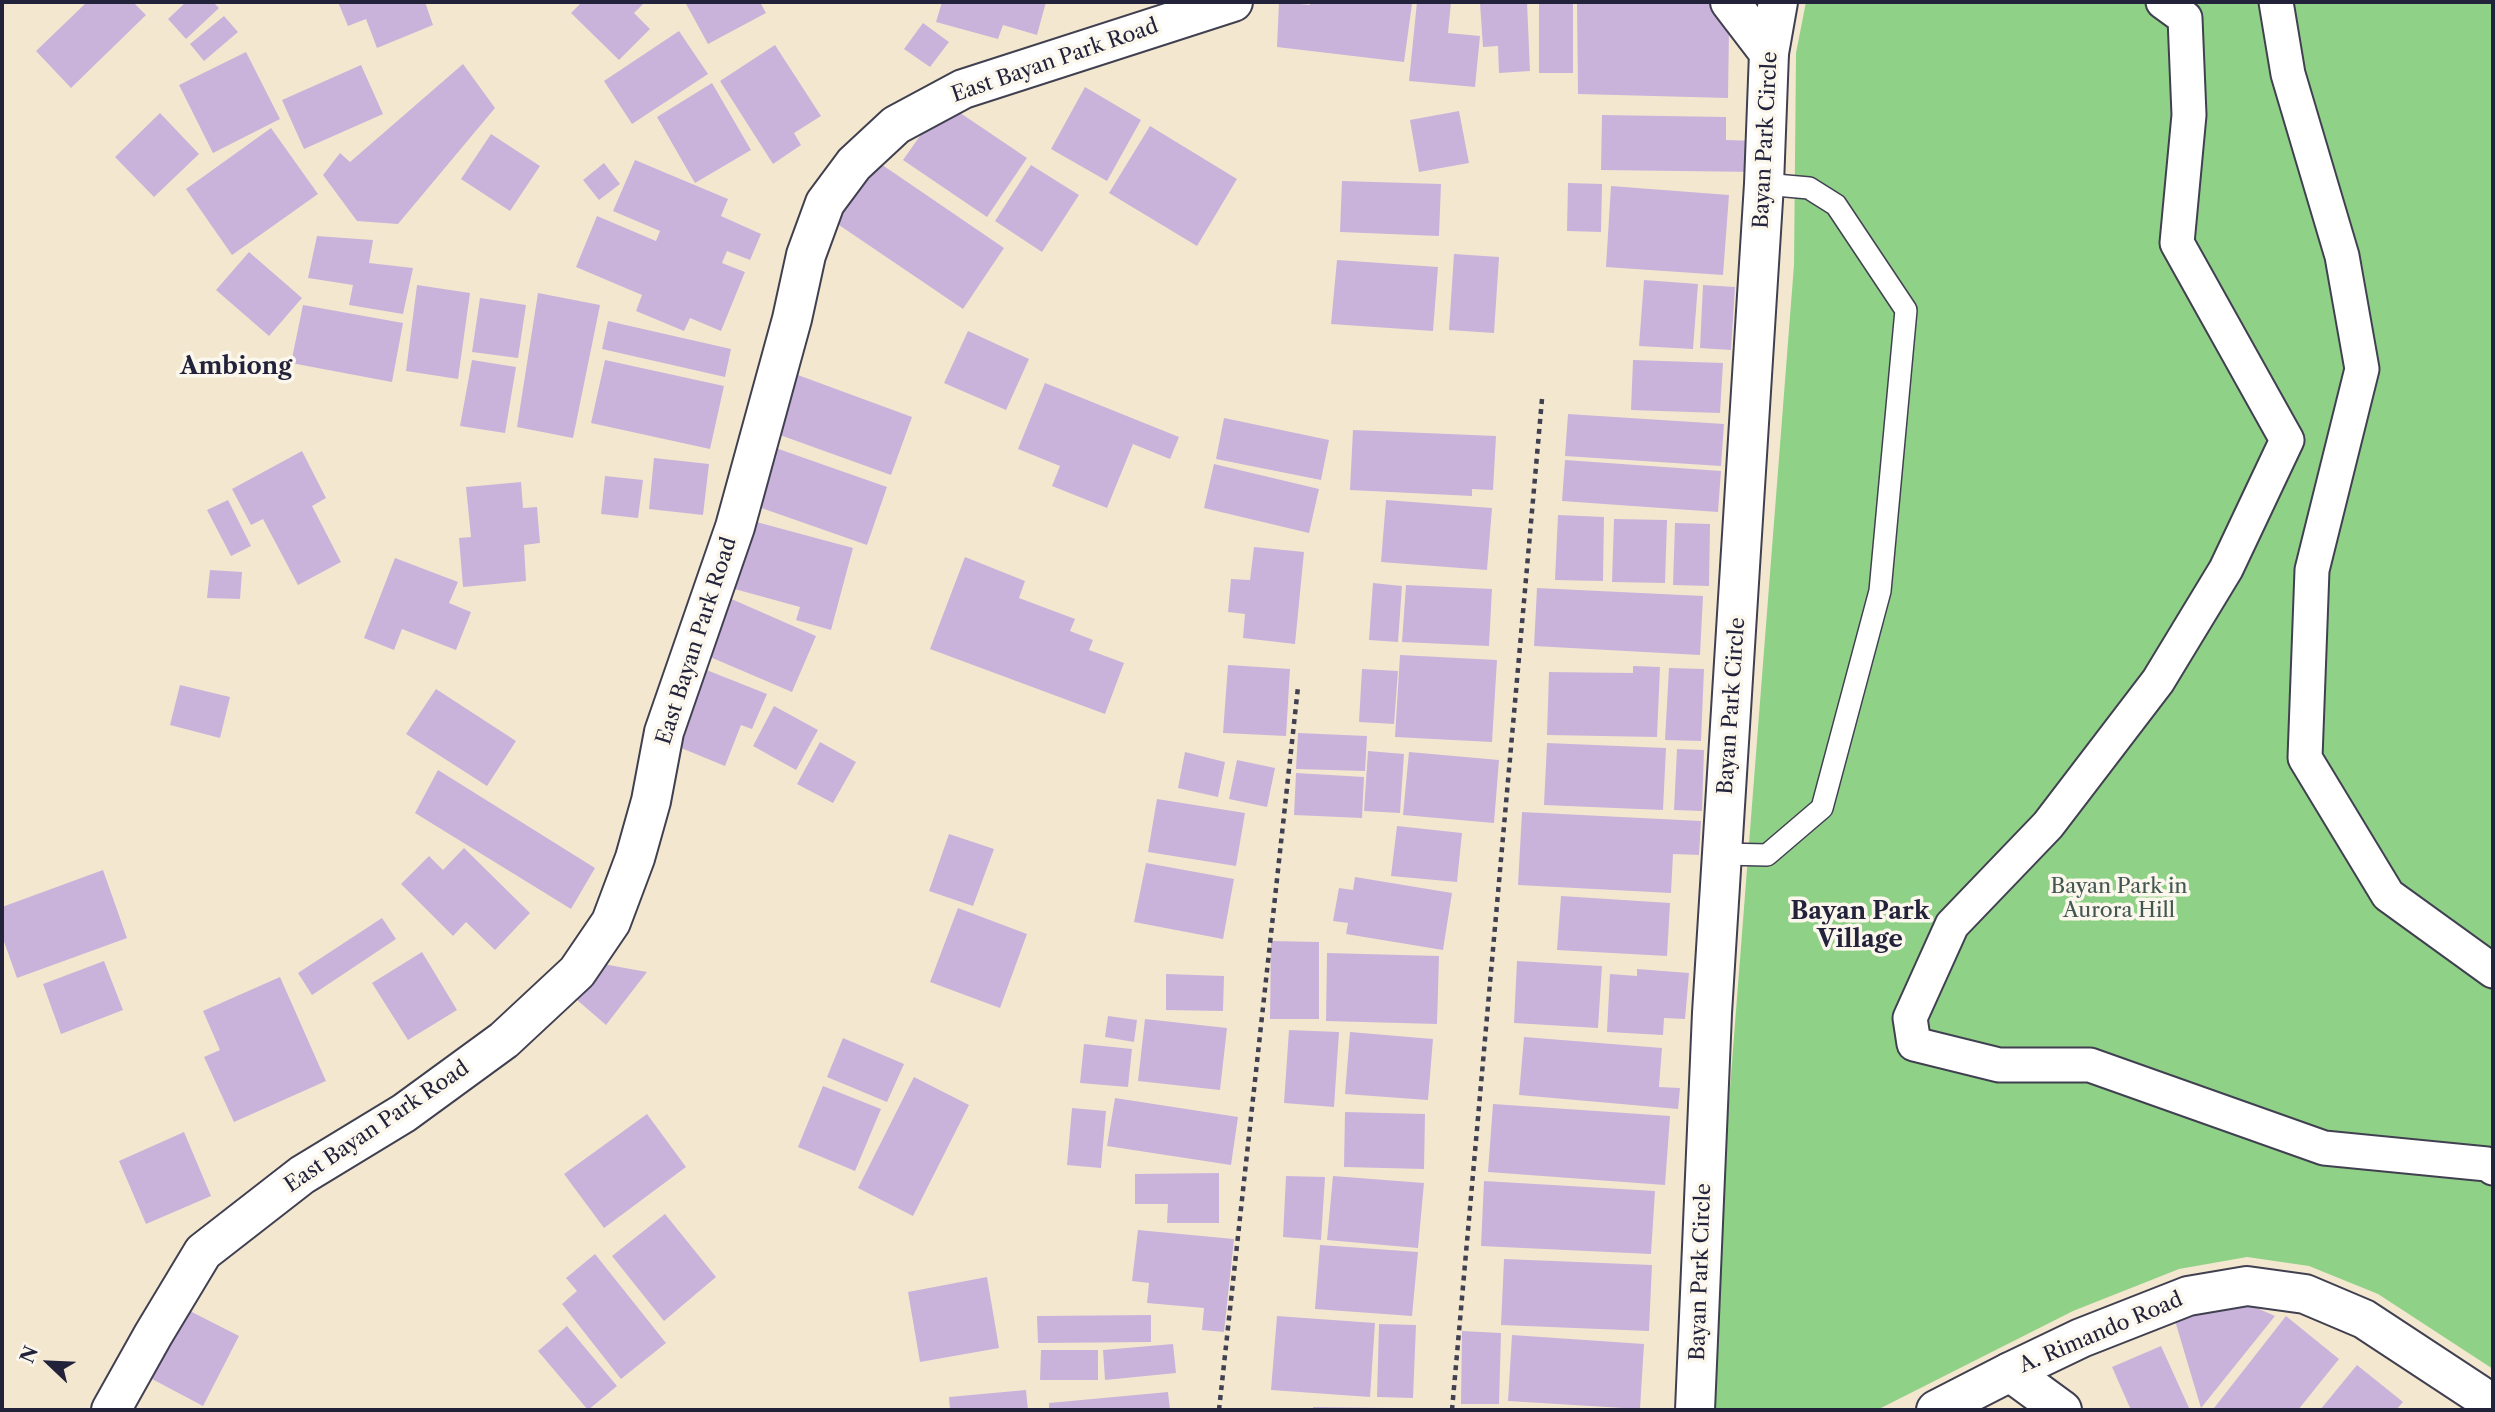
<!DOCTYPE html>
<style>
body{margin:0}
#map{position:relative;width:2495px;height:1412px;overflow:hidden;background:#f3e8cf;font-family:"Libre Caslon Text",serif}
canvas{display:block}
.frame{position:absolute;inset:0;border:4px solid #22223b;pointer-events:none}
.north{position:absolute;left:14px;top:1328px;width:70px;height:70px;-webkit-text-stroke:5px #fbf7ec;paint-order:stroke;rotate:293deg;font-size:19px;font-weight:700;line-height:28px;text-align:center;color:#22223b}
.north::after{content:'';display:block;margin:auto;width:24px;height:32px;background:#22223b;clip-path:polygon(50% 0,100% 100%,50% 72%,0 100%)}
</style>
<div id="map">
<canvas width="2495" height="1412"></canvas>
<div class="frame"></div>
<div class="north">N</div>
</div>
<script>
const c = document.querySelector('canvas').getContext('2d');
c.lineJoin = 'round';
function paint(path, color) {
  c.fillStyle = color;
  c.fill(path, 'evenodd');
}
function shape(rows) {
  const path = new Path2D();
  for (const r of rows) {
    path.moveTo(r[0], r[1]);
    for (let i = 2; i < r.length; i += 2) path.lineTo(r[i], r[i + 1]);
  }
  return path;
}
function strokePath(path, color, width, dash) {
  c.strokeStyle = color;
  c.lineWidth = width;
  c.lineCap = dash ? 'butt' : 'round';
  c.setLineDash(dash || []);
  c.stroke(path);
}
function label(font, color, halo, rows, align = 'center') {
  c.font = font + ' "Libre Caslon Text",serif';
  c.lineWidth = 7;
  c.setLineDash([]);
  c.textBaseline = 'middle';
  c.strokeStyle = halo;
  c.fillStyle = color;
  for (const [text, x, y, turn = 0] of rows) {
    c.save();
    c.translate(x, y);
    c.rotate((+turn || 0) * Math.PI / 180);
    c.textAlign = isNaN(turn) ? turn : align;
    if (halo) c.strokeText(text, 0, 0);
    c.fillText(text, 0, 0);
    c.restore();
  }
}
const green = shape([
 [1806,2,2493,2,2493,1369,2378,1294,2309,1266,2247,1257,2179,1269,2073,1311,1877,1410,1705,1409,1794,265,1796,53]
]);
const building = shape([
 [87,2,133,2,146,15,71,88,36,51],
 [186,2,213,2,219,8,186,39,168,19],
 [338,2,425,2,433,25,377,48,366,19,348,26],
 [582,2,645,2,634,13,650,29,619,60,571,13],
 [685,2,760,2,766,13,708,44],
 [942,2,1046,2,1037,35,1003,25,998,39,936,22],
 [1279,2,1310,5,1310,2,1396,2,1396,3,1412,4,1404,62,1277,47],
 [1417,2,1451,2,1448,33,1480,36,1475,87,1409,81],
 [1527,2,1530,71,1499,73,1498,46,1483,47,1480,3],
 [1577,2,1709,2,1729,30,1728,98,1578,94],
 [1539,4,1573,4,1573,73,1539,73],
 [224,16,238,32,204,61,190,44],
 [923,23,949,42,930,67,904,49],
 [679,31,708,74,632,124,604,81],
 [775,45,821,116,794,133,801,145,773,164,720,81],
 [246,52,280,119,213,153,179,85],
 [463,64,495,108,398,224,357,221,323,175,340,153,350,162],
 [361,65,383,114,304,149,282,100],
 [712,83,751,150,695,183,657,117],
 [1085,87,1141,120,1107,181,1051,149],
 [944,102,1027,158,987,217,903,160],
 [1459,111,1469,163,1419,172,1410,120],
 [160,113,199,154,154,197,115,157],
 [1602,115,1726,117,1726,140,1758,141,1758,172,1601,170],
 [1150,126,1237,179,1197,246,1109,193],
 [271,128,318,194,232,255,186,189],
 [491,134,540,166,510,211,461,179],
 [635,160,728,199,721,216,761,234,750,260,727,251,722,263,745,272,721,331,690,318,684,331,636,311,642,295,576,267,597,216,656,241,660,231,613,211],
 [878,162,1004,248,963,309,836,223],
 [604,163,620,184,599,200,583,180],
 [1031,165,1079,195,1042,252,995,221],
 [1342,181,1441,184,1439,236,1340,232],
 [1568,183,1602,184,1601,232,1567,231],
 [1611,186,1729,195,1723,275,1606,267],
 [317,236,373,240,369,263,413,268,403,314,349,305,353,285,308,278],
 [249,252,302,298,269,336,216,290],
 [1454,254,1499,257,1494,333,1449,330],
 [1337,260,1438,267,1433,331,1331,324],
 [1644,280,1698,284,1693,349,1639,346],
 [417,285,470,293,458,379,406,371],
 [1703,285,1735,287,1731,350,1700,348],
 [538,293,600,305,573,438,517,427],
 [480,298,526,305,518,358,472,352],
 [303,305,403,323,392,382,291,363],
 [608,321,731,349,725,377,602,349],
 [968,331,1029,359,1006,410,944,383],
 [472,360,516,367,505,433,460,426],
 [605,360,724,386,710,449,591,423],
 [1633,360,1723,363,1720,413,1631,410],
 [787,371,912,417,891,475,766,430],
 [1045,383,1179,437,1170,459,1133,444,1107,508,1052,486,1060,466,1018,449],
 [1568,414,1724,424,1721,466,1565,456],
 [1224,418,1329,440,1321,480,1216,459],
 [1353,430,1496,436,1493,490,1472,489,1472,496,1350,490],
 [770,446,887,487,867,545,750,504],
 [302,451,326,498,312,506,341,562,298,585,263,519,251,525,232,489],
 [654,458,709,464,703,515,649,509],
 [1565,460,1721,471,1718,512,1562,501],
 [1214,464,1319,489,1309,533,1204,508],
 [605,476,643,480,638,518,601,514],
 [521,482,523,508,537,507,540,543,524,545,526,581,463,587,459,538,471,537,466,487],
 [228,500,251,546,231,556,207,510],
 [1386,500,1492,508,1487,570,1381,562],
 [1558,515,1604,517,1603,581,1555,580],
 [1614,519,1667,520,1665,583,1612,582],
 [749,520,853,548,831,630,796,620,800,607,731,588],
 [1675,523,1710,524,1709,586,1673,585],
 [1254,547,1304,552,1295,644,1243,638,1245,614,1228,612,1231,579,1250,580],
 [965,557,1025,581,1019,598,1075,619,1070,631,1093,640,1089,650,1124,663,1105,714,930,649],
 [395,558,458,582,449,603,471,612,456,650,402,629,394,650,364,638],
 [210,570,242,572,240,599,207,598],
 [1373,583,1402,586,1398,642,1369,640],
 [1406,585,1492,589,1489,646,1402,642],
 [1537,588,1703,596,1700,655,1534,646],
 [720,594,816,636,792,692,696,651],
 [1400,655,1497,660,1492,742,1395,737],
 [694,665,767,694,752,729,741,725,725,766,664,741],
 [1228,665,1290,669,1286,736,1223,733],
 [1633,666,1660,667,1657,737,1547,735,1549,672,1633,673],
 [1669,668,1704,669,1701,741,1665,740],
 [1362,669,1398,671,1394,724,1359,722],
 [180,685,230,697,220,738,170,725],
 [436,689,516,741,487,786,406,734],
 [774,706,818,730,796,770,753,746],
 [1298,733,1367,736,1365,771,1296,769],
 [820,742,856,762,833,803,797,784],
 [1547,743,1666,748,1663,810,1544,805],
 [1677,749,1704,750,1702,811,1674,810],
 [1368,751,1404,754,1400,813,1364,811],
 [1185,752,1225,762,1218,797,1178,788],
 [1409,752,1499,760,1494,823,1403,815],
 [1237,760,1275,768,1267,807,1229,799],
 [438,770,595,868,571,909,415,813],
 [1296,773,1364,777,1362,818,1294,815],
 [1157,799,1245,813,1236,866,1148,852],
 [1522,812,1701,821,1699,855,1673,854,1671,893,1518,885],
 [1397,826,1462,833,1457,882,1391,876],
 [949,834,994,849,973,906,929,891],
 [464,848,530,913,495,950,466,922,453,936,401,884,429,856,443,870],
 [1146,863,1234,879,1223,939,1134,922],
 [103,870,127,938,17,978,2,936,2,907],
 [1355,877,1452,893,1443,950,1346,934,1348,923,1333,921,1339,888,1353,890],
 [1561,896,1670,903,1667,956,1557,950],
 [958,908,1027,934,1000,1008,930,982],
 [382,918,396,939,312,995,298,973],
 [1271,941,1319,942,1319,1019,1270,1019],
 [422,952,457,1010,408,1040,372,983],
 [1327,953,1439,956,1437,1024,1326,1021],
 [104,961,123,1010,61,1034,43,984],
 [1517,961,1602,966,1598,1028,1514,1023],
 [592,962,647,972,606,1025,569,993],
 [1637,969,1689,973,1685,1019,1664,1018,1663,1035,1607,1032,1610,974,1637,976],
 [1166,974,1224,976,1223,1011,1166,1010],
 [280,977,326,1081,234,1122,204,1057,220,1050,203,1011],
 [1108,1016,1137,1020,1134,1042,1105,1037],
 [1145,1019,1227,1028,1220,1090,1138,1081],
 [1289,1030,1339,1032,1334,1107,1284,1103],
 [1350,1032,1433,1039,1428,1100,1345,1094],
 [1524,1037,1662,1048,1659,1087,1680,1088,1678,1109,1519,1095],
 [843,1038,904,1064,887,1102,827,1077],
 [1084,1044,1132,1049,1128,1087,1080,1083],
 [914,1077,969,1105,913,1216,858,1188],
 [823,1086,881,1109,855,1171,798,1147],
 [1115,1098,1238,1117,1231,1165,1107,1146],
 [1493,1104,1670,1116,1665,1185,1488,1172],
 [1072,1108,1106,1111,1101,1168,1067,1165],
 [1345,1112,1425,1114,1424,1169,1344,1167],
 [647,1114,686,1167,604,1228,564,1174],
 [184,1132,211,1196,146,1224,119,1161],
 [1219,1173,1219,1223,1167,1223,1168,1204,1135,1204,1135,1174],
 [1286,1176,1325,1177,1321,1240,1283,1237],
 [1333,1176,1424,1183,1418,1248,1327,1240],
 [1484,1181,1655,1191,1651,1254,1481,1246],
 [665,1214,716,1277,664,1321,612,1256],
 [1138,1230,1234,1239,1224,1332,1202,1330,1204,1308,1147,1303,1149,1283,1132,1281],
 [1320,1245,1418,1252,1412,1316,1315,1309],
 [595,1254,666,1343,621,1379,562,1304,577,1291,566,1278],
 [1504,1259,1652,1265,1649,1331,1501,1325],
 [987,1277,999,1348,920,1362,908,1292],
 [2241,1301,2275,1316,2201,1408,2173,1314],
 [188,1310,239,1336,203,1406,152,1379],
 [1151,1315,1151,1342,1038,1343,1037,1316],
 [1277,1316,1375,1323,1370,1397,1271,1390],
 [2286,1316,2339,1359,2298,1410,2217,1410,2214,1408],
 [1379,1324,1416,1325,1413,1398,1377,1397],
 [567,1326,617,1386,588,1410,538,1351],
 [1462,1331,1501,1333,1499,1404,1461,1404],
 [1512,1335,1644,1344,1640,1409,1508,1401],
 [1173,1344,1176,1373,1105,1380,1103,1350],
 [2161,1346,2190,1410,2131,1410,2112,1367],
 [1041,1350,1098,1350,1098,1380,1040,1380],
 [2357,1365,2403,1402,2396,1410,2320,1410],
 [1026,1390,1028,1410,950,1410,949,1397],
 [1168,1392,1170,1410,1049,1410,1049,1403],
 [1313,1407,1393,1408,1392,1410,1313,1410]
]);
const path = shape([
 [1219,1410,1298,687],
 [1452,1410,1542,399]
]);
const service = shape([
 [1723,854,1767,855,1822,808,1880,591,1906,310,1836,205,1809,188,1764,184]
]);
const pedestrian = shape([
 [2163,2,2185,18,2189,115,2177,243,2287,440,2226,569,2158,681,2048,825,1952,925,1910,1018,1914,1044,1999,1065,2090,1065,2324,1148,2487,1164,2493,1168],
 [2276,2,2288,74,2342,256,2362,369,2312,570,2305,758,2388,895,2493,971]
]);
const minor = shape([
 [2010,1372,2062,1410],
 [111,1410,153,1335,203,1252,302,1175,404,1113,504,1040,577,972,611,922,635,858,651,801,664,732,735,527,792,319,806,255,825,203,854,164,896,125,963,89,1233,2]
]);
const tertiary = shape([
 [1769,53,1778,2]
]);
const secondary = shape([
 [1695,1410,1712,1013,1764,184,1769,53,1730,2],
 [1936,1410,2010,1372,2081,1338,2188,1296,2247,1286,2305,1294,2364,1319,2478,1394,2493,1407]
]);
const streetNames = [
 ["East Bayan Park Road",1055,61,-19],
 ["Bayan Park Circle",1766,140,-87],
 ["East Bayan Park Road",697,641,-72],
 ["Bayan Park Circle",1732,706,-86],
 ["East Bayan Park Road",377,1127,-34],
 ["Bayan Park Circle",1701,1272,-88],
 ["A. Rimando Road",2101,1333,-23]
];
const parkNames = [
 ["Bayan Park in",2119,887],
 ["Aurora Hill",2119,911]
];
const quarterNames = [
 ["Ambiong",236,367],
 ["Bayan Park",1860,912],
 ["Village",1860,940]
];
paint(green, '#90d188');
paint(building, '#c9b3db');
strokePath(service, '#414051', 24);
strokePath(pedestrian, '#414051', 37);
strokePath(minor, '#414051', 42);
strokePath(tertiary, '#414051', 42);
strokePath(secondary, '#414051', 42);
strokePath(path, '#414051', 4.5, [5, 5]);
strokePath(service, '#fff', 21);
strokePath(pedestrian, '#fff', 33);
strokePath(minor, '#fff', 38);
strokePath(tertiary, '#fff', 38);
strokePath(secondary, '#fff', 38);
label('21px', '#22223b', '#fbf7ec', streetNames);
label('21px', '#435752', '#fbf7ec', parkNames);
label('bold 24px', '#22223b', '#fbf7ec', quarterNames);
</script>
